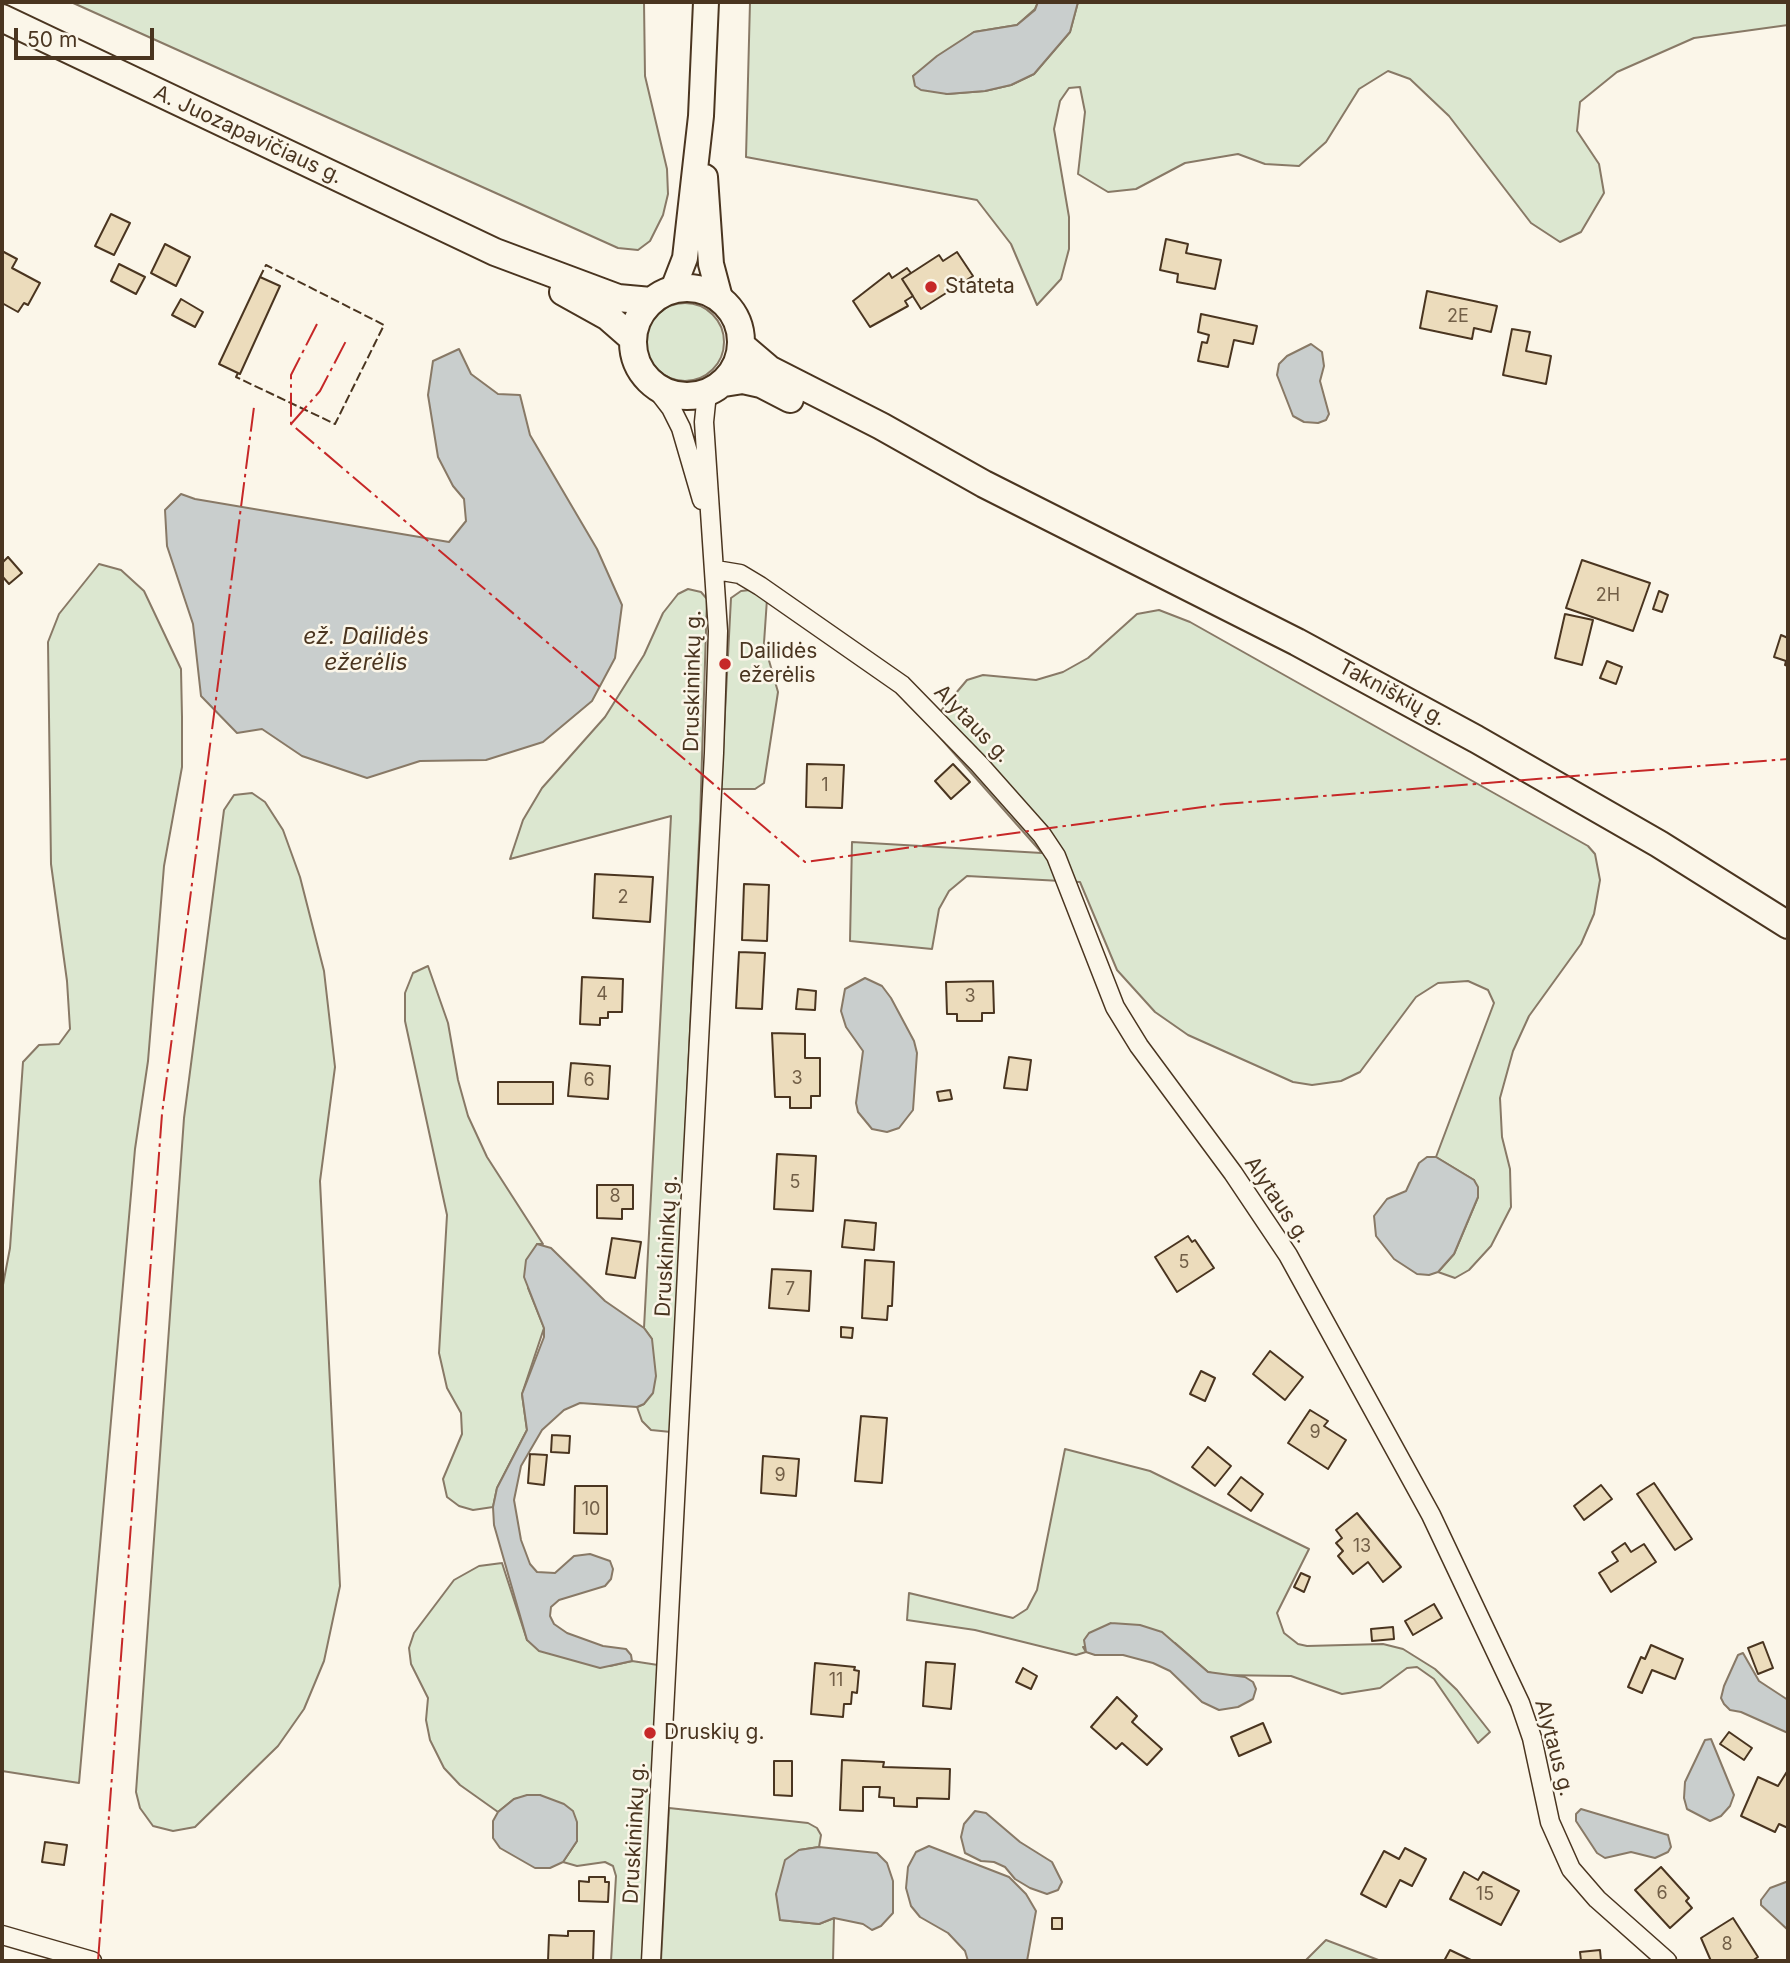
<!DOCTYPE html>
<meta charset="utf-8">
<style>
body{margin:0}
#map{position:relative;width:1790px;height:1963px;overflow:hidden;background:#fbf6e9;font-family:Inter,sans-serif}
canvas{display:block}
.frame{position:absolute;inset:0;border:4px solid #4a3520;pointer-events:none}
.scale{position:absolute;left:14px;top:28px;width:140px;height:32px;box-sizing:border-box;border:4px solid #4a3520;border-top:0;padding-left:9px;font-size:21px;line-height:24px;white-space:nowrap;color:#4a3520;-webkit-text-stroke:5px #fbf6e9;paint-order:stroke}
</style>
<div id="map">
<canvas width="1790" height="1963"></canvas>
<div class="frame"></div>
<div class="scale">50 m</div>
</div>
<script>
const c = document.querySelector('canvas').getContext('2d');
c.lineJoin = 'round';
function paint(path, color) {
  c.fillStyle = color;
  c.fill(path, 'evenodd');
}
function shape(rows) {
  const path = new Path2D();
  for (const r of rows) {
    if (r.length === 3) {
      path.moveTo(r[0] + r[2], r[1]);
      path.arc(r[0], r[1], r[2], 0, 2 * Math.PI);
      continue;
    }
    path.moveTo(r[0], r[1]);
    for (let i = 2; i < r.length; i += 2) path.lineTo(r[i], r[i + 1]);
  }
  return path;
}
function strokePath(path, color, width, dash) {
  c.strokeStyle = color;
  c.lineWidth = width;
  c.lineCap = dash ? 'butt' : 'round';
  c.setLineDash(dash || []);
  c.stroke(path);
}
function label(font, color, halo, rows, align = 'center') {
  c.font = font + ' Inter,sans-serif';
  c.lineWidth = 5;
  c.setLineDash([]);
  c.textBaseline = 'middle';
  c.strokeStyle = halo;
  c.fillStyle = color;
  for (const [text, x, y, turn = 0] of rows) {
    c.save();
    c.translate(x, y);
    c.rotate((+turn || 0) * Math.PI / 180);
    c.textAlign = isNaN(turn) ? turn : align;
    if (halo) c.strokeText(text, 0, 0);
    c.fillText(text, 0, 0);
    c.restore();
  }
}
const green = shape([
 [71,2,644,2,645,76,667,169,668,194,663,215,650,241,638,250,618,248,71,2],
 [750,2,1038,2,1035,9,1017,25,974,32,913,76,947,94,985,91,1011,85,1034,74,1070,32,1078,2,1788,2,1788,25,1694,38,1617,72,1580,102,1577,131,1599,164,1604,193,1581,232,1560,242,1531,223,1449,116,1410,79,1388,71,1359,89,1326,142,1299,166,1265,164,1238,154,1185,163,1136,189,1108,192,1078,174,1085,112,1080,87,1069,88,1060,101,1054,129,1069,217,1069,249,1061,279,1037,305,1011,244,977,200,746,157,750,2],
 [685,342,39],
 [99,564,121,570,144,591,181,669,182,717,182,767,164,866,148,1061,135,1149,79,1783,2,1771,2,1290,10,1248,23,1062,39,1045,59,1044,70,1029,67,981,51,864,48,642,59,614,99,564],
 [688,589,701,592,707,599,700,821,671,1432,651,1430,642,1421,637,1407,644,1404,652,1339,644,1328,671,816,510,859,523,820,542,788,605,717,644,655,663,613,678,594,688,589],
 [750,590,767,599,764,643,778,692,764,783,755,789,721,789,731,598,741,591,750,590],
 [1159,610,1190,622,1588,846,1595,854,1600,880,1594,914,1581,944,1529,1016,1513,1051,1500,1098,1502,1137,1510,1169,1511,1207,1491,1246,1469,1270,1455,1278,1438,1272,1454,1254,1478,1197,1474,1180,1436,1157,1494,1003,1488,990,1468,981,1438,983,1416,997,1360,1072,1341,1081,1312,1085,1293,1082,1188,1035,1155,1012,1117,970,1080,882,967,876,949,891,939,909,932,949,850,941,852,842,1042,853,929,725,967,680,983,675,1036,680,1063,672,1088,658,1137,614,1159,610],
 [252,793,265,802,283,830,300,877,324,971,335,1067,320,1181,340,1586,324,1661,304,1709,278,1746,195,1827,173,1831,153,1826,140,1808,136,1792,184,1118,224,810,234,795,252,793],
 [428,966,448,1023,458,1080,468,1116,487,1157,543,1244,537,1244,528,1288,544,1328,522,1394,527,1430,497,1488,493,1507,473,1510,459,1506,447,1497,443,1479,462,1434,461,1413,447,1388,439,1353,447,1215,405,1021,405,993,413,973,428,966],
 [1065,1449,1150,1471,1309,1549,1277,1613,1284,1633,1298,1644,1307,1646,1383,1644,1403,1649,1435,1669,1457,1690,1490,1732,1478,1743,1434,1679,1417,1667,1407,1668,1380,1688,1342,1694,1291,1676,1219,1675,1208,1672,1175,1643,1083,1647,1086,1652,1076,1655,975,1630,907,1620,909,1593,1013,1618,1027,1609,1037,1590,1065,1449],
 [502,1563,527,1640,610,1666,632,1661,658,1665,643,1961,611,1961,616,1876,613,1866,605,1862,577,1866,563,1862,577,1841,540,1795,514,1799,498,1812,460,1785,444,1768,430,1740,426,1720,428,1698,411,1664,409,1648,414,1633,454,1580,479,1566,502,1563],
 [669,1808,808,1823,817,1828,821,1835,819,1847,799,1850,780,1920,819,1924,834,1918,833,1961,661,1961,669,1808],
 [1326,1940,1381,1961,1305,1961,1326,1940]
]);
const water = shape([
 [1038,2,1078,2,1070,32,1034,74,1011,85,985,91,947,94,921,90,915,86,913,76,937,56,974,32,1017,25,1035,10,1038,2],
 [1311,344,1322,352,1324,366,1320,381,1329,414,1326,420,1318,423,1304,422,1293,416,1277,375,1279,364,1287,356,1311,344],
 [459,349,471,374,498,394,520,395,530,435,597,549,622,605,615,658,592,701,543,742,486,760,420,761,367,778,302,756,262,729,237,733,201,696,193,624,167,546,165,510,181,494,195,499,449,542,466,521,464,499,453,486,438,457,428,395,433,361,459,349],
 [865,978,882,986,891,998,914,1041,917,1053,913,1110,899,1128,887,1132,872,1129,858,1112,856,1103,863,1051,846,1027,841,1011,845,989,865,978],
 [1427,1157,1436,1157,1474,1180,1478,1187,1478,1197,1454,1254,1438,1272,1429,1275,1417,1274,1394,1259,1376,1236,1374,1216,1387,1199,1406,1191,1419,1163,1427,1157],
 [537,1244,551,1248,605,1301,644,1328,652,1339,656,1376,653,1393,644,1404,637,1407,580,1403,564,1410,542,1430,521,1466,514,1500,521,1540,530,1564,537,1572,555,1573,574,1556,590,1554,610,1561,613,1569,611,1579,605,1586,559,1600,551,1607,550,1616,554,1624,567,1633,603,1646,626,1649,631,1655,632,1661,600,1668,539,1651,527,1640,494,1525,493,1507,497,1488,527,1430,522,1394,544,1337,544,1328,524,1277,526,1260,537,1244],
 [1111,1623,1140,1625,1162,1632,1208,1672,1245,1677,1253,1682,1256,1689,1253,1699,1238,1707,1219,1710,1202,1702,1170,1671,1153,1663,1123,1655,1095,1655,1086,1652,1084,1640,1089,1633,1111,1623],
 [1743,1653,1759,1681,1788,1700,1788,1733,1741,1712,1730,1710,1724,1704,1721,1698,1724,1686,1738,1655,1743,1653],
 [1711,1739,1734,1795,1730,1806,1721,1816,1710,1821,1687,1809,1684,1798,1685,1782,1705,1740,1711,1739],
 [527,1795,540,1795,564,1804,573,1811,577,1822,577,1841,563,1862,550,1868,535,1868,500,1848,493,1838,493,1821,498,1812,514,1799,527,1795],
 [1581,1809,1668,1835,1671,1847,1668,1852,1655,1858,1631,1852,1605,1858,1597,1853,1576,1821,1576,1814,1581,1809],
 [975,1811,986,1813,1020,1842,1052,1862,1062,1882,1058,1890,1047,1894,1030,1888,1015,1879,1005,1867,994,1862,981,1861,965,1853,961,1837,964,1824,975,1811],
 [929,1846,1009,1877,1026,1894,1036,1911,1027,1961,968,1961,965,1951,948,1933,920,1917,911,1906,906,1888,908,1867,916,1852,929,1846],
 [819,1847,877,1853,887,1863,893,1881,893,1913,881,1926,872,1930,863,1924,834,1918,819,1924,780,1920,776,1894,785,1860,799,1850,819,1847],
 [1786,1882,1788,1882,1788,1930,1761,1905,1761,1900,1770,1888,1786,1882]
]);
const building = shape([
 [111,214,130,223,114,255,95,246,111,214],
 [1166,239,1188,244,1186,253,1221,260,1215,289,1177,282,1178,274,1160,270,1166,239],
 [165,244,190,257,176,286,151,273,165,244],
 [2,251,17,259,12,268,40,283,28,305,24,303,18,312,2,303,2,251],
 [957,252,973,276,921,309,902,279,939,255,943,261,957,252],
 [119,264,145,277,136,294,111,281,119,264],
 [907,268,911,273,902,279,913,296,905,301,908,306,870,327,853,301,889,273,892,278,907,268],
 [260,277,280,286,240,374,219,364,260,277],
 [1427,291,1497,306,1491,332,1474,328,1472,339,1420,328,1427,291],
 [181,299,203,312,195,327,172,315,181,299],
 [1201,314,1257,326,1253,344,1234,340,1228,367,1198,361,1202,342,1207,343,1209,335,1198,332,1201,314],
 [1512,329,1530,332,1526,351,1551,356,1546,384,1503,375,1512,329],
 [8,557,22,573,9,584,2,576,2,563,8,557],
 [1582,560,1650,583,1633,631,1566,608,1582,560],
 [1659,591,1668,595,1662,612,1653,609,1659,591],
 [1565,614,1593,620,1582,665,1555,658,1565,614],
 [1781,635,1788,638,1788,666,1785,665,1786,661,1774,657,1781,635],
 [1607,661,1622,667,1616,684,1600,678,1607,661],
 [807,764,844,765,842,808,806,807,807,764],
 [953,764,970,782,951,799,935,781,953,764],
 [595,874,653,877,650,922,593,918,595,874],
 [744,884,769,885,767,941,742,940,744,884],
 [739,952,765,953,762,1009,736,1008,739,952],
 [582,977,623,979,622,1012,608,1012,608,1018,600,1018,600,1025,580,1024,582,977],
 [993,981,994,1013,982,1013,982,1021,957,1021,957,1014,947,1014,946,982,993,981],
 [798,989,816,991,815,1010,796,1009,798,989],
 [772,1033,805,1034,805,1058,820,1058,820,1096,811,1096,811,1108,790,1108,790,1097,775,1097,772,1033],
 [1009,1057,1031,1060,1027,1090,1004,1088,1009,1057],
 [571,1063,610,1066,608,1099,568,1096,571,1063],
 [498,1082,553,1082,553,1104,498,1104,498,1082],
 [950,1090,952,1099,939,1101,937,1092,950,1090],
 [777,1154,816,1156,813,1211,774,1209,777,1154],
 [597,1185,633,1185,633,1209,622,1209,622,1219,597,1218,597,1185],
 [845,1220,876,1223,874,1250,842,1247,845,1220],
 [1188,1236,1192,1242,1195,1240,1214,1268,1177,1292,1155,1257,1188,1236],
 [612,1238,641,1242,635,1278,606,1274,612,1238],
 [865,1260,894,1262,892,1306,888,1306,887,1320,862,1318,865,1260],
 [772,1269,811,1271,809,1311,769,1308,772,1269],
 [841,1327,853,1328,852,1338,841,1337,841,1327],
 [1270,1351,1303,1377,1285,1400,1253,1374,1270,1351],
 [1201,1371,1215,1378,1205,1401,1190,1394,1201,1371],
 [1310,1410,1328,1421,1324,1426,1346,1440,1328,1469,1288,1443,1310,1410],
 [861,1416,887,1418,882,1483,855,1481,861,1416],
 [552,1435,570,1436,569,1453,551,1452,552,1435],
 [1208,1447,1231,1466,1215,1486,1192,1467,1208,1447],
 [530,1454,547,1455,544,1485,528,1483,530,1454],
 [763,1456,799,1459,796,1496,761,1493,763,1456],
 [1241,1477,1263,1494,1251,1511,1228,1494,1241,1477],
 [1654,1483,1692,1539,1675,1550,1637,1494,1654,1483],
 [1601,1485,1612,1499,1584,1520,1574,1506,1601,1485],
 [575,1486,607,1486,607,1534,574,1533,575,1486],
 [1357,1513,1401,1567,1383,1582,1368,1562,1353,1574,1338,1556,1343,1551,1336,1543,1342,1538,1336,1530,1357,1513],
 [1625,1543,1631,1552,1644,1544,1656,1562,1611,1592,1599,1573,1618,1561,1612,1552,1625,1543],
 [1301,1573,1310,1577,1304,1592,1294,1587,1301,1573],
 [1434,1604,1442,1618,1413,1635,1405,1621,1434,1604],
 [1393,1627,1394,1639,1372,1641,1371,1629,1393,1627],
 [1763,1642,1773,1668,1758,1674,1748,1648,1763,1642],
 [1651,1645,1683,1659,1675,1679,1652,1670,1642,1693,1628,1687,1641,1657,1645,1659,1651,1645],
 [926,1662,955,1664,951,1709,923,1706,926,1662],
 [815,1663,855,1667,854,1670,859,1671,857,1693,852,1692,851,1704,844,1704,843,1717,811,1714,815,1663],
 [1023,1668,1037,1676,1031,1689,1016,1682,1023,1668],
 [1117,1697,1137,1716,1132,1722,1162,1749,1147,1765,1122,1743,1116,1749,1091,1727,1117,1697],
 [1263,1723,1271,1742,1239,1756,1231,1737,1263,1723],
 [1729,1732,1752,1748,1744,1760,1720,1744,1729,1732],
 [842,1760,884,1762,883,1767,950,1769,949,1799,917,1798,917,1807,894,1806,894,1798,879,1797,880,1787,863,1787,863,1811,840,1810,842,1760],
 [774,1761,792,1761,792,1796,774,1795,774,1761],
 [1788,1770,1788,1828,1779,1824,1775,1832,1741,1816,1758,1777,1778,1786,1788,1770],
 [45,1842,67,1845,64,1865,42,1862,45,1842],
 [1405,1848,1426,1859,1412,1886,1400,1880,1386,1907,1361,1894,1384,1851,1399,1859,1405,1848],
 [1661,1867,1689,1898,1686,1901,1692,1908,1670,1928,1635,1890,1661,1867],
 [1464,1872,1478,1880,1483,1872,1519,1891,1501,1925,1450,1899,1464,1872],
 [589,1877,605,1877,605,1882,609,1882,608,1902,579,1901,579,1881,589,1882,589,1877],
 [1052,1918,1062,1918,1062,1929,1052,1929,1052,1918],
 [1733,1918,1758,1957,1752,1961,1711,1961,1701,1938,1733,1918],
 [568,1931,594,1931,593,1961,548,1961,549,1935,568,1936,568,1931],
 [1450,1950,1473,1961,1444,1961,1450,1950],
 [1600,1950,1601,1961,1581,1961,1580,1952,1600,1950]
]);
const minor = shape([
 [654,386,671,408,681,428,702,500],
 [716,570,740,574,760,586,902,685,979,764,1042,835,1056,856,1115,1007,1139,1046,1233,1173,1288,1255,1431,1515,1520,1703,1532,1738,1550,1822,1571,1869,1597,1899,1667,1961],
 [2,1935,92,1961],
 [651,1961,714,753,718,631,704,422,707,393]
]);
const secondary = shape([
 [705,177,711,264,720,298],
 [673,289,685,258,701,116,706,2]
]);
const primary = shape([
 [2,18,495,252,618,298,651,301],
 [687,342,54],
 [563,292,608,317,632,338],
 [742,346,769,369,881,426,984,484,1297,642,1476,739,1659,844,1788,925],
 [724,383,743,380,761,384,790,399]
]);
const fence = shape([
 [238,373,236,377,335,424,384,325,266,265,260,277]
]);
const power = shape([
 [317,324,291,375,291,424,805,862,1224,804,1788,759],
 [291,424,320,391,347,339],
 [98,1961,162,1114,254,407]
]);
const markers = [
 [931,287,7,"#c62828"],
 [725,664,7,"#c62828"],
 [650,1733,7,"#c62828"]
];
const numberNames = [
 ["2E",1458,317],
 ["2H",1608,596],
 ["1",825,786],
 ["2",623,898],
 ["4",602,995],
 ["3",970,997],
 ["3",797,1079],
 ["6",589,1081],
 ["5",795,1183],
 ["8",615,1197],
 ["5",1184,1263],
 ["7",790,1290],
 ["9",1315,1433],
 ["9",780,1476],
 ["10",591,1510],
 ["13",1362,1547],
 ["11",836,1681],
 ["6",1662,1894],
 ["15",1485,1895],
 ["8",1727,1945]
];
const streetNames = [
 ["A. Juozapavičiaus g.",248,135,25],
 ["Druskininkų g.",693,681,-89],
 ["Takniškių g.",1392,693,28],
 ["Alytaus g.",972,724,46],
 ["Alytaus g.",1277,1200,56],
 ["Druskininkų g.",667,1246,-87],
 ["Alytaus g.",1554,1748,75],
 ["Druskininkų g.",635,1833,-87]
];
const poiNames = [
 ["Stateta",945,287],
 ["Dailidės",739,652],
 ["ežerėlis",739,676],
 ["Druskių g.",664,1733]
];
const waterNames = [
 ["ež. Dailidės",366,637],
 ["ežerėlis",366,663]
];
paint(green, '#dce7d0');
strokePath(green, '#887966', 2);
paint(water, '#c9cecd');
strokePath(water, '#887966', 2);
paint(building, '#ecdcbc');
strokePath(building, '#4a3520', 2);
strokePath(minor, '#4a3520', 21);
strokePath(secondary, '#4a3520', 28);
strokePath(primary, '#4a3520', 30);
strokePath(minor, '#fbf6e9', 18);
strokePath(secondary, '#fbf6e9', 24);
strokePath(primary, '#fbf6e9', 26);
strokePath(fence, '#4a3520', 2, [9, 3.5]);
strokePath(power, '#c62828', 2, [24, 5, 3.5, 5]);
for (const [x, y, r, color] of markers) {
  const dot = new Path2D();
  dot.arc(x, y, r, 0, 2 * Math.PI);
  c.fillStyle = color;
  c.fill(dot);
  strokePath(dot, '#fbf6e9', 2.5);
}
label('18px', '#725f47', null, numberNames);
label('21px', '#4a3520', '#fbf6e9', streetNames);
label('21px', '#4a3520', '#fbf6e9', poiNames, 'left');
label('italic 23px', '#4a3520', '#fbf6e9', waterNames);
</script>
